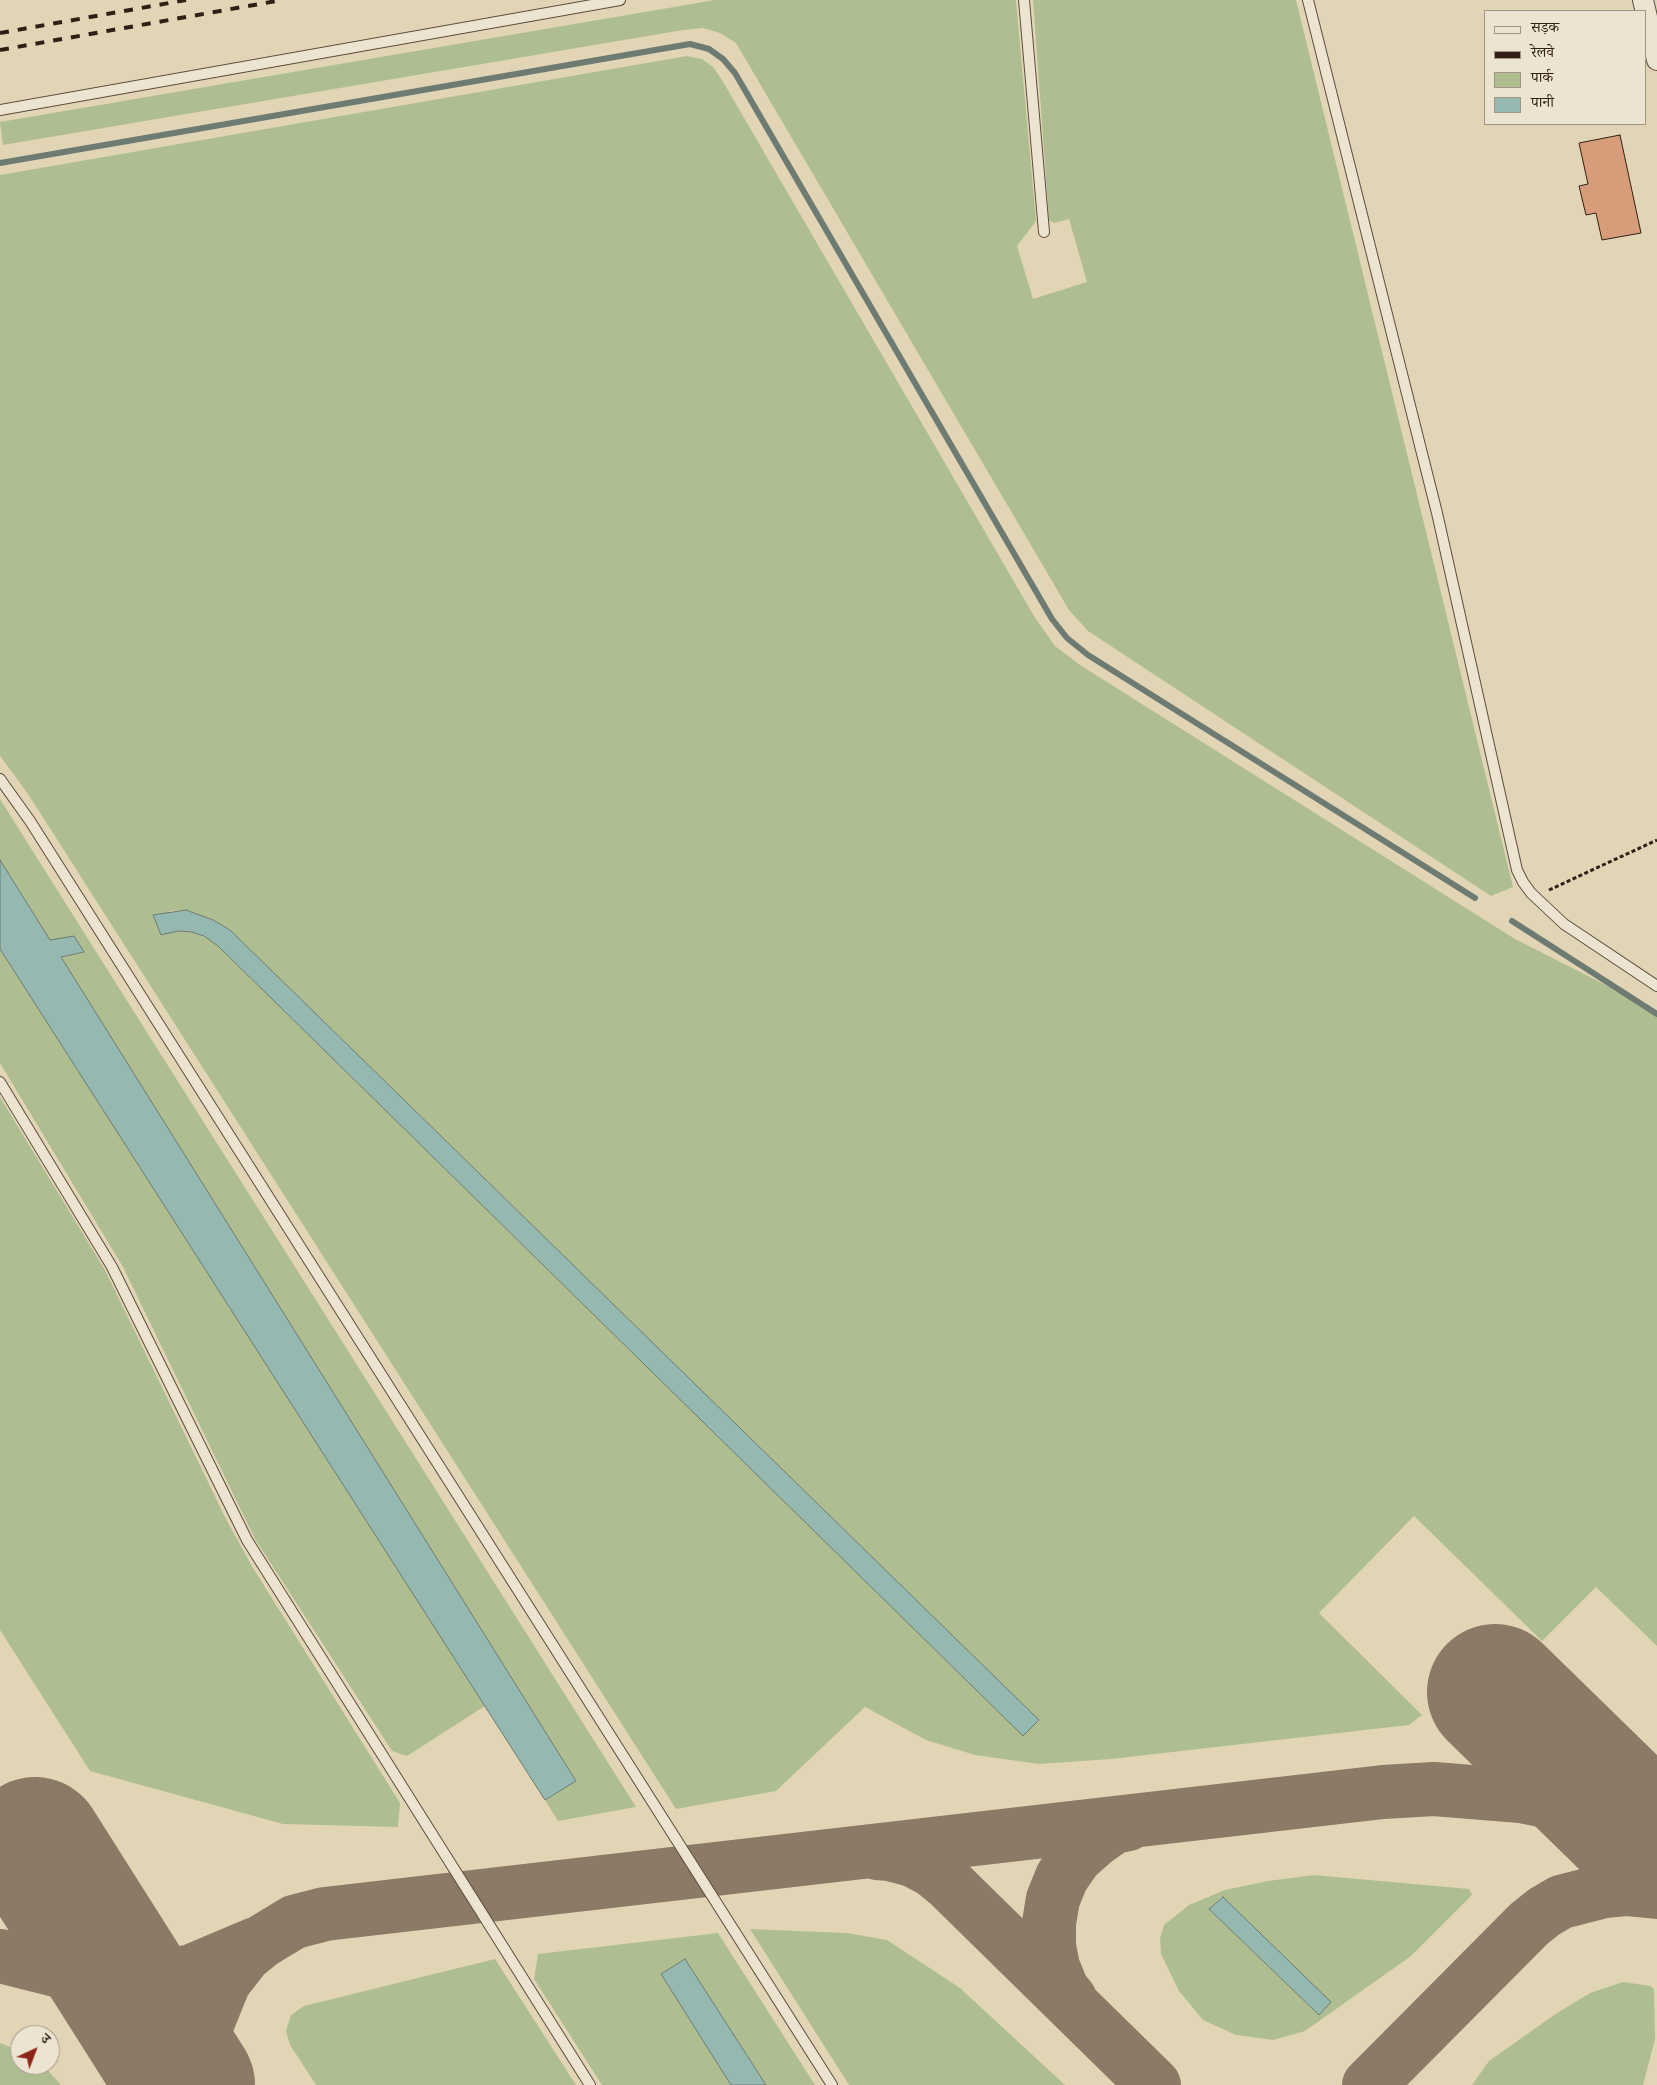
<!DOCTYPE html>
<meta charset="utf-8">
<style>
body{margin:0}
#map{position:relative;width:1657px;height:2085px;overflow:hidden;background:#e2d5b6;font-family:"Sorts Mill Goudy","Noto Serif Devanagari",serif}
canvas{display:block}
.legend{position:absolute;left:1484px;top:10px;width:162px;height:115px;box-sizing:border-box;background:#ece4d0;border:1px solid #a19585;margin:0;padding:6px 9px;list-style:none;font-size:15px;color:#311f15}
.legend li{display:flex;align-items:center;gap:10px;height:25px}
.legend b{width:25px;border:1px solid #a19585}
.north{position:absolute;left:10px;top:2025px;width:50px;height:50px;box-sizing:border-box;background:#ece4d0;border:1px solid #a19585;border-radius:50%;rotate:43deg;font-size:14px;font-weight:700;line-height:20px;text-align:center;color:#311f15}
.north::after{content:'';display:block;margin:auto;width:18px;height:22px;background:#8f2418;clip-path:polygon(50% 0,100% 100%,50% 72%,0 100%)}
</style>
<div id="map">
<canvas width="1657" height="2085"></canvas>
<ul class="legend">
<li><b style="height:6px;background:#ece4d0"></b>सड़क</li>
<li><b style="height:6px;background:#311f15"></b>रेलवे</li>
<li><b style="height:14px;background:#afbe91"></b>पार्क</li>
<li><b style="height:14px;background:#95b8b1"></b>पानी</li>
</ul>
<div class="north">उ</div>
</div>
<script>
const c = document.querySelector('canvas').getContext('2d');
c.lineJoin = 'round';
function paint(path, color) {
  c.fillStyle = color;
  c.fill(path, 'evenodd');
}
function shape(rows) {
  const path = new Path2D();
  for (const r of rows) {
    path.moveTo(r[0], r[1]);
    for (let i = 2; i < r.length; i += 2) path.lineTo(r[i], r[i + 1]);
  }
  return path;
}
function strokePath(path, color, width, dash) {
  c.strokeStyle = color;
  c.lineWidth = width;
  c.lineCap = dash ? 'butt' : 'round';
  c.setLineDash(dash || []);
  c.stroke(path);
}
const green = shape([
 [715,0,1016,0,1036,221,1017,246,1033,299,1087,282,1069,219,1054,223,1049,220,1033,0,1296,0,1513,887,1491,896,1088,631,1069,610,736,43,720,33,703,28,683,30,3,145,0,122],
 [687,56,702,59,713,67,722,80,1034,616,1055,646,1080,665,1515,939,1657,1011,1657,1646,1596,1587,1542,1641,1414,1516,1319,1613,1422,1715,1409,1725,1111,1759,1039,1764,975,1755,926,1740,865,1707,776,1791,676,1809,28,794,0,756,0,175],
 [186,910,213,920,230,930,1039,1721,1023,1735,218,946,204,936,192,932,178,931,169,911],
 [0,799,95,950,636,1807,558,1821,545,1800,576,1781,60,957,84,952,50,940,0,860],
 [0,949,485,1706,407,1756,392,1751,255,1539,123,1267,0,1063],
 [0,1097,105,1270,226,1519,253,1568,400,1803,398,1827,283,1824,90,1771,0,1630],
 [1314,1875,1469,1889,1472,1895,1411,1956,1305,2031,1273,2040,1236,2035,1203,2020,1179,1991,1161,1954,1160,1938,1164,1925,1189,1905,1225,1890,1268,1881],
 [1222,1897,1319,2015,1209,1909],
 [750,1929,847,1933,887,1940,960,1988,1065,2085,849,2085],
 [718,1933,815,2085,766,2085,685,1959,661,1974,731,2085,602,2085,534,1979,538,1954],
 [495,1959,576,2085,316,2085,290,2045,286,2031,291,2015,304,2006],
 [1623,1982,1650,1986,1654,1989,1655,2039,1643,2085,1472,2085,1489,2061,1554,2015,1590,1993],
 [0,2043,20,2051,20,2065,43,2065,61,2085,0,2085]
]);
const water = shape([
 [0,860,50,940,74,936,84,952,61,957,576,1781,545,1800,0,949,0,860],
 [186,910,213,920,230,930,1039,1720,1023,1736,218,946,204,936,192,932,178,931,161,935,153,915,186,910],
 [1223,1897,1331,2002,1319,2015,1209,1909,1223,1897],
 [685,1959,766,2085,731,2085,661,1974,685,1959]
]);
const stream = shape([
 [0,163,690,44,709,49,723,59,735,73,1052,619,1067,638,1088,655,1475,898],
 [1512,921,1657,1014]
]);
const taxiway = shape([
 [877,1853,890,1854,913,1860,932,1870,949,1884,1154,2085],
 [0,1956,64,1972,83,1979,125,2003,150,2026],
 [64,1972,121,1982,142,1981,192,1971,256,1944],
 [1070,1999,1062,1989,1053,1967,1049,1946,1049,1923,1053,1899,1062,1877,1076,1857,1094,1841,1114,1827,1128,1824],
 [205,2085,203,2049,207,2024,224,1982,245,1955,261,1942,294,1922,325,1914,1383,1792,1434,1789,1521,1796,1581,1808,1608,1817,1629,1830,1657,1853],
 [1369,2085,1529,1924,1544,1912,1561,1902,1604,1891,1626,1889,1657,1892]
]);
const runway = shape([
 [1495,1692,1657,1850],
 [35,1845,187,2085]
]);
const building = shape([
 [1620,135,1641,233,1602,240,1596,213,1586,215,1579,186,1588,184,1579,143,1620,135]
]);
const path = shape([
 [1549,890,1657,840]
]);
const lane = shape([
 [1024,0,1044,232],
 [1308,0,1437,513,1517,870,1523,882,1531,893,1564,924,1657,986],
 [0,110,620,0],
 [0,779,30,821,832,2085],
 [0,1082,112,1267,247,1540,590,2085]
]);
const street = shape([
 [1643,0,1657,60]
]);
const rail = shape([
 [0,33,186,0],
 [0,50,282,0]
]);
paint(green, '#afbe91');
paint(water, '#95b8b1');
strokePath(water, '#6d7b73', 1);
strokePath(stream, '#6d7b73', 6);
strokePath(taxiway, '#8a7a66', 54);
strokePath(runway, '#8a7a66', 136);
paint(building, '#d79d7b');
strokePath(building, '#311f15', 1);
strokePath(lane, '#5d4c3d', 12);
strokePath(street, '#5d4c3d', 22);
strokePath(path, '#311f15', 3, [4, 2.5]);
strokePath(lane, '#ece4d0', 10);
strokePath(street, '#ece4d0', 20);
strokePath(rail, '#311f15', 4, [9, 9]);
</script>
